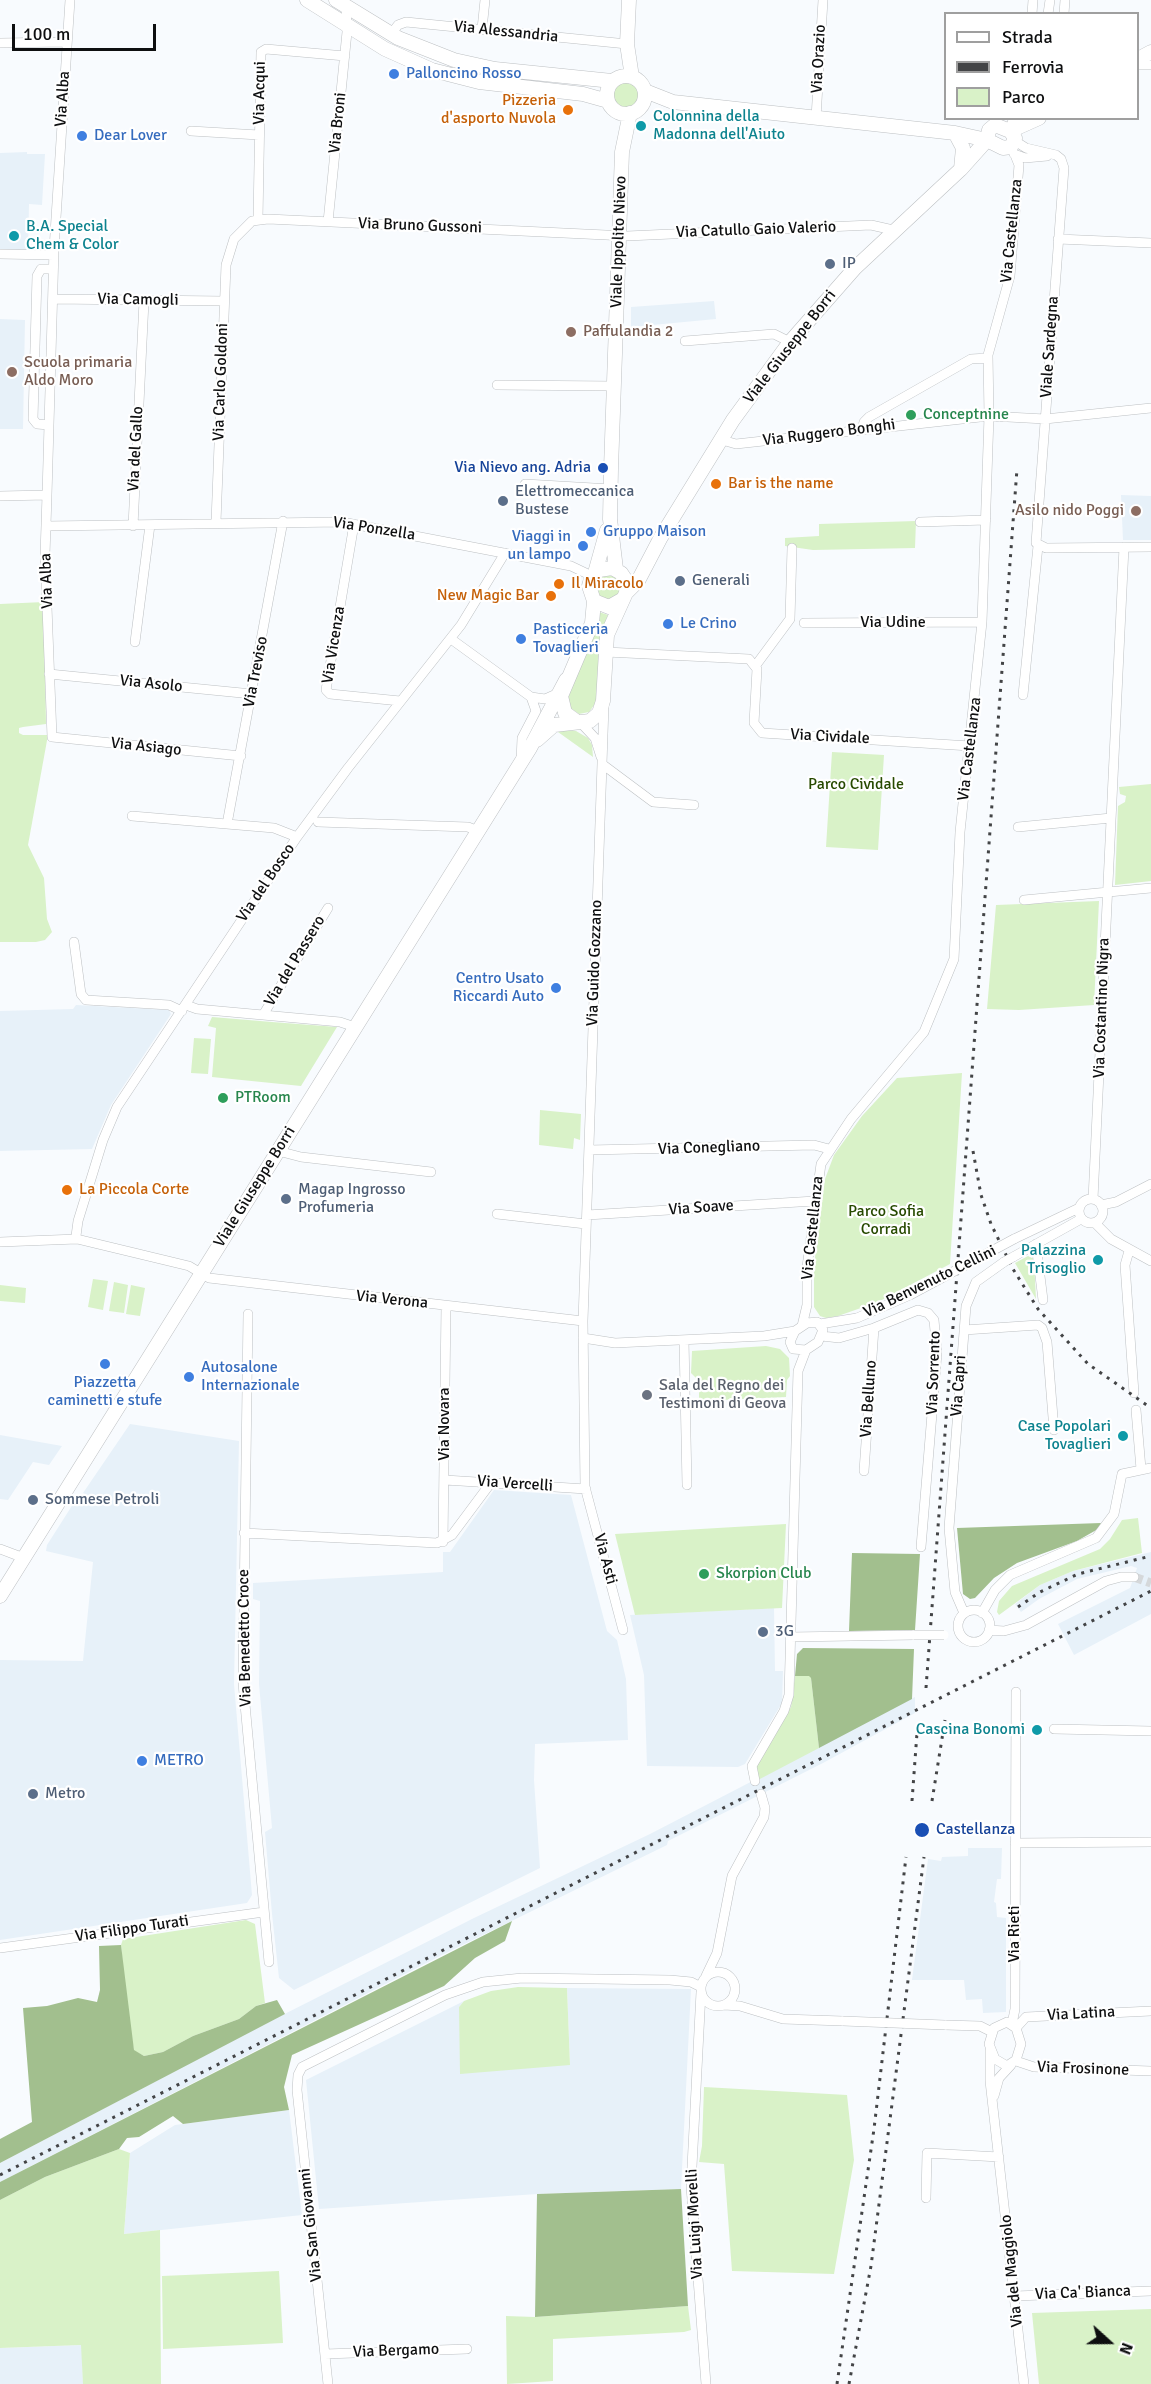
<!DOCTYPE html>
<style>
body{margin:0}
#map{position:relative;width:1151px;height:2384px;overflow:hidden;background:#f8fbfe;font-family:Signika,sans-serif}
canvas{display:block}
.legend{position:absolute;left:944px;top:12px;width:195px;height:108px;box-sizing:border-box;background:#fff;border:2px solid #9f9f9f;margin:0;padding:8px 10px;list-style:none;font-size:18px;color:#0e0f10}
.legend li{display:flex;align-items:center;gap:12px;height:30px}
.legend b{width:30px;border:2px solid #9f9f9f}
.north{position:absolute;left:1079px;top:2312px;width:60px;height:60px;-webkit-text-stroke:4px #fff;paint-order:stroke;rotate:111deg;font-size:16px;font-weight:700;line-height:24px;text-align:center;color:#0e0f10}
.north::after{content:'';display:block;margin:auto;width:21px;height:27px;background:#0e0f10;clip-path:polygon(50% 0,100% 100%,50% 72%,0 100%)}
.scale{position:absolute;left:12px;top:24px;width:144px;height:27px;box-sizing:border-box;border:3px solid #0e0f10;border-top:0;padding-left:8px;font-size:18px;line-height:21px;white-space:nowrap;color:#0e0f10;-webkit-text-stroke:4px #fff;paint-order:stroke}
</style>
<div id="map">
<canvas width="1151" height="2384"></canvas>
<ul class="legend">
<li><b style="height:8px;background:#fff"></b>Strada</li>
<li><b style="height:8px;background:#434446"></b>Ferrovia</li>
<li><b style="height:16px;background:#d9f2c8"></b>Parco</li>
</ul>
<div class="north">N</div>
<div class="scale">100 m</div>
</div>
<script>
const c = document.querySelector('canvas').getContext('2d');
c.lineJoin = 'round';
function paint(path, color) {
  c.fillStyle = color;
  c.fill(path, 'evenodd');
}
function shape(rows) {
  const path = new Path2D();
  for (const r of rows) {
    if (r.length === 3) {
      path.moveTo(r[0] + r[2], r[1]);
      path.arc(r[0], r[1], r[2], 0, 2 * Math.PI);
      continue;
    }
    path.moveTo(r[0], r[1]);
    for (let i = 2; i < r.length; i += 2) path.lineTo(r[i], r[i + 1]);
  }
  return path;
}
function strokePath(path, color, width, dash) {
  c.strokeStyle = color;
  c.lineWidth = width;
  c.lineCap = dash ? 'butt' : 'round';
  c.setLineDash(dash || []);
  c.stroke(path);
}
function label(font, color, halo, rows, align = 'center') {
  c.font = font + ' Signika,sans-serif';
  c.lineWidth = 4.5;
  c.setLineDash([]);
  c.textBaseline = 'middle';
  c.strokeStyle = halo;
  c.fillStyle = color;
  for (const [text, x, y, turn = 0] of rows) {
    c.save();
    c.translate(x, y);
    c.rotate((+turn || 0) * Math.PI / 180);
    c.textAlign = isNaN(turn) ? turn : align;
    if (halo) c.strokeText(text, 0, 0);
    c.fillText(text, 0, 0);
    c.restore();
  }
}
const built = shape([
 [27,152,27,154,45,154,42,205,29,204,28,251,0,250,0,153],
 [714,301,716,319,631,327,631,307],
 [0,319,25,320,23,429,0,429],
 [1121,495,1151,496,1151,540,1123,540],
 [76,1005,169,1010,171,1014,111,1105,92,1149,0,1151,0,1011,73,1009],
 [130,1424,239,1441,234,1684,252,1895,247,1903,0,1940,0,1660,83,1661,93,1562,46,1551,47,1545,75,1501,83,1503,88,1496,83,1493],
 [0,1435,62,1446,49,1465,33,1462,8,1500,0,1499],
 [494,1490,571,1495,607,1631,617,1640,626,1679,628,1740,535,1744,534,1780,540,1868,294,1990,279,1978,272,1914,265,1832,272,1828,259,1684,260,1601,253,1599,253,1583,443,1572,443,1552,450,1552],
 [1151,1552,1151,1614,1074,1655,1058,1624,1130,1588,1137,1568,1131,1566,1077,1579,1039,1599,1021,1612,1015,1604,1040,1585,1073,1571],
 [774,1608,775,1671,783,1671,782,1703,745,1764,738,1767,647,1766,644,1675,630,1615],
 [915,1697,915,1713,823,1763,668,1841,667,1845,440,1956,0,2182,0,2163,253,2030,474,1918,650,1834],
 [968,1848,1002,1848,1001,1879,997,1879,994,1902,996,1903,997,1917,1006,1918,1006,2012,983,2013,982,1999,966,2000,964,1980,912,1980,928,1859,941,1861,942,1857,968,1856],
 [567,1988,691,1989,681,2189,537,2194,319,2209,306,2080,464,2001,459,2007,570,2065],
 [289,2110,302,2215,124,2234,130,2153,175,2125],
 [82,2345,83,2384,0,2384,0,2348]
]);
const green = shape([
 [625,95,14],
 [916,521,915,548,813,550,785,546,785,538,819,536,819,524],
 [608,587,12],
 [44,602,46,724,23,727,19,728,19,733,23,735,48,735,28,845,44,878,47,919,52,932,45,940,36,942,0,942,0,604],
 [599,612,608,615,601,635,598,700,589,712,579,714,569,707,566,699],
 [562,729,576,731,588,738,592,745,593,757,558,732],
 [832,752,884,755,878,850,826,847],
 [1151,784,1151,881,1115,885,1118,806,1125,802,1126,796,1120,794,1119,787],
 [1099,901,1094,1005,1019,1010,987,1009,996,905],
 [212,1017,272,1022,337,1027,301,1086,212,1077,216,1028,208,1026],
 [194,1038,211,1039,208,1074,191,1073],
 [962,1073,950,1264,878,1302,838,1316,826,1318,820,1316,814,1307,814,1265,825,1179,834,1155,862,1116,897,1078],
 [540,1110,581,1114,580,1140,574,1138,573,1149,539,1145],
 [1028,1256,1034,1259,1036,1299,1015,1263],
 [93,1279,108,1281,103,1310,88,1307],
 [114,1282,128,1285,124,1313,109,1311],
 [0,1285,26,1288,25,1303,0,1301],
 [131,1285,145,1288,140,1316,126,1314],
 [766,1346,780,1349,789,1358,790,1376,787,1380,786,1397,699,1401,699,1381,691,1373,692,1351],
 [1138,1518,1142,1553,1073,1571,1040,1585,999,1615,997,1612,999,1601,1012,1586,1100,1549,1110,1539,1122,1520],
 [786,1524,782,1608,635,1615,615,1534],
 [795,1676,810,1676,811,1678,819,1748,758,1780,755,1766,791,1707],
 [246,1920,255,1924,265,2003,256,2006,239,2019,193,2036,163,2052,144,2056,134,2051,126,2003,121,1945,123,1939],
 [518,1987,567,1988,570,2065,460,2074,459,2007,464,2001,491,1991],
 [704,2087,847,2095,854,2160,834,2274,732,2271,724,2164,699,2162,702,2146],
 [119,2149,130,2153,124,2234,160,2230,161,2384,83,2384,81,2345,0,2348,0,2200,45,2177],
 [279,2271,283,2343,163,2349,162,2276],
 [688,2306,691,2330,684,2332,553,2339,553,2381,507,2384,506,2316,535,2317],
 [1151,2309,1151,2384,1039,2384,1032,2313]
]);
const forest = shape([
 [1101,1523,1098,1529,1077,1541,1017,1563,994,1578,975,1598,970,1599,963,1594,957,1528],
 [852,1553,920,1554,915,1630,849,1631],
 [803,1648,914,1649,912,1699,819,1748,811,1678,809,1676,795,1676,797,1654],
 [512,1921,505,1941,475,1958,444,1986,292,2055,284,2087,289,2110,183,2124,173,2116,139,2137,127,2138,119,2149,45,2177,0,2200,0,2182],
 [121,1945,134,2050,144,2056,163,2052,193,2036,239,2019,256,2006,277,2000,285,2014,0,2163,0,2139,32,2122,23,2008,47,2006,78,1998,97,2002,100,1990,99,1946],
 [681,2189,688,2306,535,2317,537,2194]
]);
const streetTunnel = shape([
 [1134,1577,1151,1583]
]);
const street = shape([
 [70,0,54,249,47,495,45,555,52,737,241,756],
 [1032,14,1033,0],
 [1048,14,1050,0],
 [1064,14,1065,0],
 [482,29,485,0],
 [391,34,398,25,406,22,627,44],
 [0,43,67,42],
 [1138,65,1151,65],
 [816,118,823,0],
 [1009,130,1014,118],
 [191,131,259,135],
 [1015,141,1026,148,1056,155,1061,159,1064,168,1036,543,1046,548,1151,547],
 [1014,154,1025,158,1047,156],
 [258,219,261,52,266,49,345,56],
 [328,222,347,32,346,4],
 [1058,239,1151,243],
 [0,254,54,255],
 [53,299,224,301],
 [685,341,774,334,790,342],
 [497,385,614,386],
 [49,425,37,424,33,419,37,276,41,269,53,269],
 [862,429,864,422,869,417,971,359,988,358],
 [722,440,736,444,989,416,1045,419,1151,408],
 [525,484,611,489],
 [0,496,47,495],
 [216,522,226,265,234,239,252,221,268,219,627,236,871,225,893,230],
 [920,522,986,520],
 [354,524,326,690,330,694,400,701],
 [46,526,342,522,571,566,592,576],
 [133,526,144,301],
 [505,553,461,625,348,768,297,837,117,1107,103,1140,78,1221,76,1236,77,1239,189,1266,209,1278,583,1321],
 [804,623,982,622],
 [451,639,531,697,545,699,556,694],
 [135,642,150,525],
 [606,652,749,659,757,669,754,723,762,733,970,746],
 [756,665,790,619,792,548],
 [49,674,252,694],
 [1023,695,1038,546],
 [604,705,583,1321,585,1487,623,1630],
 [580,722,595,738,601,757],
 [521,761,522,738,536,711,531,697],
 [602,764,653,802,694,805],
 [132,816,274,828,297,837],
 [318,822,468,827,478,831],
 [227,824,283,521],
 [1018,827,1111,818],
 [1024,900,1151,888],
 [74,942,81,994,86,1000,169,1005,182,1011],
 [186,1005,197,1009,340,1022,355,1027],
 [263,1015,328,908],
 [589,1150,814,1145,829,1149],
 [278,1151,301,1157,431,1172],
 [1091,1211,12],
 [1093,1199,1124,547],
 [1101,1205,1116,1202,1151,1184],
 [497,1214,586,1224],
 [587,1215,815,1201],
 [1095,1223,1111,1239,1151,1261],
 [1014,1239,1079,1208],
 [0,1242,77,1239],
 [1036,1244,1043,1300],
 [1129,1251,1125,1265,1134,1393],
 [1013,1257,1081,1219],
 [248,1314,243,1683,269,1962],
 [817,1322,823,1330,818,1342,806,1350,793,1349,790,1342,795,1331,807,1323,817,1322],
 [820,1324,857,1318,910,1295],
 [802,1326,807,1305,807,1267,821,1164,851,1119,924,1032,954,959,960,832,982,622,989,416,988,355,1010,276,1019,165,1015,155],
 [964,1330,1038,1325,1042,1328,1047,1342,1054,1430],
 [822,1336,839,1338,874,1328,918,1310,928,1313,934,1320,937,1353,921,1547],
 [583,1338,615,1343,764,1336,795,1331],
 [684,1340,687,1485],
 [1136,1410,1141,1469],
 [864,1471,874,1328],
 [445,1480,586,1489],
 [244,1533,437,1543,452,1535,490,1484],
 [443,1542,446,1306],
 [0,1549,24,1558],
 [974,1626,16],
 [964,1613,955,1592,949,1528,966,1306,976,1282,1004,1262],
 [982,1613,995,1590,1010,1575,1096,1538,1114,1514,1122,1474,1151,1468],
 [989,1630,1004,1631,1026,1625,1106,1581,1121,1577,1134,1577],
 [790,1637,914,1635],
 [1054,1729,1151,1731],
 [755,1781,752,1766,784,1711,789,1695,798,1371,806,1350],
 [1015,1843,1151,1842],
 [0,1948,264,1912],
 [718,1989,17],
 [706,1976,717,1953,732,1876,764,1817,765,1808,761,1794],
 [701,1992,691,2186,706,2384],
 [724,2005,740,2006,783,2019,843,2021],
 [1007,2022,1016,2028,1021,2044,1016,2060,1007,2066,995,2059,989,2044,994,2028,1007,2022],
 [1012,2024,1015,2009,1016,1692],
 [945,2025,980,2026,992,2032],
 [1016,2028,1026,2017,1151,2011],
 [990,2050,990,2081,1024,2384],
 [1016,2061,1034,2067,1151,2071],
 [994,2096,999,2078,1011,2065],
 [926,2198,927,2153,999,2157],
 [1015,2296,1151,2291],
 [325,2354,467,2349],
 [328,2384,297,2090,298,2075,302,2067,445,1995,483,1982,522,1978,670,1980,691,1982,701,1987]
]);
const secondary = shape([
 [307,0,385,49,432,70,479,82,583,94,608,101],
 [336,0,398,38,454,60,495,69,612,81],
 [629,0,627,44,632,77],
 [1138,59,1151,52],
 [626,95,19],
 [645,91,673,102,955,133,987,140,1003,148,1011,147,1015,138,1010,131,995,125,989,130,987,140],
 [1010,131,1039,118],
 [955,133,963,148,961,169],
 [616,569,610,519,611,469,622,152,630,113],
 [595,573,607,530],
 [626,593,638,581,661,537,733,420,790,342,855,268,961,169,987,140],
 [576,721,565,713,561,696,592,623,594,601],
 [537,740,554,725,590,721,599,713,603,701,607,635,626,593,627,582,621,573,612,568,599,570,592,576,589,586,594,601,609,607,623,599],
 [0,1596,530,748,566,680]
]);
const rail = shape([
 [973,1151,981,1195,991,1224,1013,1269,1038,1309,1088,1364,1151,1408],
 [1018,1607,1040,1592,1078,1574,1151,1556],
 [926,1688,1017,469],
 [912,1801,917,1733],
 [932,1801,945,1720],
 [0,2175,1151,1591],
 [837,2384,874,2129,906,1857],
 [849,2384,871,2266,924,1857]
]);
const streetBridge = shape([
 [1004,1262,1013,1257],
 [910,1295,1014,1239],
 [914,1635,944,1635],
 [843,2021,945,2025]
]);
const markers = [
 [394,74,6,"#3f7fe0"],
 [568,110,6,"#e8710a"],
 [641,126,6,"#0f9aa8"],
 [82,136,6,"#3f7fe0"],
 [14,236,6,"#0f9aa8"],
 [830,264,6,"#5c6f8a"],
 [571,332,6,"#8d6e63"],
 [12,372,6,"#8d6e63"],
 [911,415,6,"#2e9e5b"],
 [603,468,6,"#1a4fb4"],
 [716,484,6,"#e8710a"],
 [503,501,6,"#5c6f8a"],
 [1136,511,6,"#8d6e63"],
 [591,532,6,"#3f7fe0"],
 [583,546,6,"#3f7fe0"],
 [680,581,6,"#5c6f8a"],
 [559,584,6,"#e8710a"],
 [551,596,6,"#e8710a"],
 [668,624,6,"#3f7fe0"],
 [521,639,6,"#3f7fe0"],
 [556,988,6,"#3f7fe0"],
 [223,1098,6,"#2e9e5b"],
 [67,1190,6,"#e8710a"],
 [286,1199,6,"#5c6f8a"],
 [1098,1260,6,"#0f9aa8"],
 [105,1364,6,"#3f7fe0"],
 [189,1377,6,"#3f7fe0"],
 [647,1395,6,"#6b7280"],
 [1123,1436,6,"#0f9aa8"],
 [33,1500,6,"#5c6f8a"],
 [704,1574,6,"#2e9e5b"],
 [763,1632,6,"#5c6f8a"],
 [1037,1730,6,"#0f9aa8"],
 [142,1761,6,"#3f7fe0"],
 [33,1794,6,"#5c6f8a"],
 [922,1830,8,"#1a4fb4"]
];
const streetNames = [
 ["Via Alessandria",506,32,6],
 ["Via Orazio",819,59,-87],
 ["Via Acqui",260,93,-89],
 ["Via Alba",63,99,-86],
 ["Via Broni",338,123,-84],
 ["Via Bruno Gussoni",420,226,2],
 ["Via Catullo Gaio Valerio",756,230,-2],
 ["Via Castellanza",1012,231,-84],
 ["Viale Ippolito Nievo",619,242,-88],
 ["Via Camogli",138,300,1],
 ["Viale Giuseppe Borri",790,347,-52],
 ["Viale Sardegna",1050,347,-86],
 ["Via Carlo Goldoni",221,382,-88],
 ["Via Ruggero Bonghi",829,433,-7],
 ["Via del Gallo",136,449,-87],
 ["Via Ponzella",374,529,9],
 ["Via Alba",47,581,-92],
 ["Via Udine",893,623],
 ["Via Vicenza",334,645,-81],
 ["Via Treviso",256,672,-79],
 ["Via Asolo",151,684,6],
 ["Via Cividale",830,737,3],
 ["Via Asiago",146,747,6],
 ["Via Castellanza",970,749,-83],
 ["Via del Bosco",266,883,-56],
 ["Via del Passero",295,961,-59],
 ["Via Guido Gozzano",595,963,-88],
 ["Via Costantino Nigra",1102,1008,-88],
 ["Via Conegliano",709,1148,-2],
 ["Viale Giuseppe Borri",255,1187,-58],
 ["Via Soave",701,1208,-4],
 ["Via Castellanza",813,1228,-84],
 ["Via Benvenuto Cellini",930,1282,-26],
 ["Via Verona",392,1300,6],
 ["Via Sorrento",934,1373,-88],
 ["Via Capri",959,1386,-86],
 ["Via Belluno",869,1399,-86],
 ["Via Novara",445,1424,-90],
 ["Via Vercelli",515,1484,4],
 ["Via Asti",605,1559,75],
 ["Via Benedetto Croce",245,1638,-91],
 ["Via Filippo Turati",132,1929,-8],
 ["Via Rieti",1015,1934,-90],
 ["Via Latina",1081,2014,-3],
 ["Via Frosinone",1083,2069,2],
 ["Via Luigi Morelli",695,2224,-93],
 ["Via San Giovanni",311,2225,-96],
 ["Via del Maggiolo",1012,2271,-96],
 ["Via Ca' Bianca",1083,2293,-2],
 ["Via Bergamo",396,2351,-2]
];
const shopNames = [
 ["Palloncino Rosso",406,74],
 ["Dear Lover",94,136],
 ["Gruppo Maison",603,532],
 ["Viaggi in",571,537,"right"],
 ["un lampo",571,555,"right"],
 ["Le Crino",680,624],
 ["Pasticceria",533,630],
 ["Tovaglieri",533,648],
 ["Centro Usato",544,979,"right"],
 ["Riccardi Auto",544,997,"right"],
 ["Autosalone",201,1368],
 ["Internazionale",201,1386],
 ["Piazzetta",105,1383,"center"],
 ["caminetti e stufe",105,1401,"center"],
 ["METRO",154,1761]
];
const foodNames = [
 ["Pizzeria",556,101,"right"],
 ["d'asporto Nuvola",556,119,"right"],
 ["Bar is the name",728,484],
 ["Il Miracolo",571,584],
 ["New Magic Bar",539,596,"right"],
 ["La Piccola Corte",79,1190]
];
const cultureNames = [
 ["Colonnina della",653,117,"left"],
 ["Madonna dell'Aiuto",653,135,"left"],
 ["B.A. Special",26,227,"left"],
 ["Chem & Color",26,245,"left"],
 ["Palazzina",1086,1251],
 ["Trisoglio",1086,1269],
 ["Case Popolari",1111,1427],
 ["Tovaglieri",1111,1445],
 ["Cascina Bonomi",1025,1730]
];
const serviceNames = [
 ["IP",842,264],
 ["Elettromeccanica",515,492],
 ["Bustese",515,510],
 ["Generali",692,581],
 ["Magap Ingrosso",298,1190],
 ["Profumeria",298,1208],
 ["Sommese Petroli",45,1500],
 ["3G",775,1632],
 ["Metro",45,1794]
];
const educationNames = [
 ["Paffulandia 2",583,332],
 ["Scuola primaria",24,363],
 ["Aldo Moro",24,381],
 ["Asilo nido Poggi",1124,511,"right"]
];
const leisureNames = [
 ["Conceptnine",923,415],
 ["PTRoom",235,1098],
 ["Skorpion Club",716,1574]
];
const transitNames = [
 ["Via Nievo ang. Adria",591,468],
 ["Castellanza",936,1830,"left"]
];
const parkNames = [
 ["Parco Cividale",856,785],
 ["Parco Sofia",886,1212],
 ["Corradi",886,1230]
];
const worshipNames = [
 ["Sala del Regno dei",659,1386],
 ["Testimoni di Geova",659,1404]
];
paint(built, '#e7f1f9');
paint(green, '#d9f2c8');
paint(forest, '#a2bf8e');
strokePath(streetTunnel, '#d5d8da', 9, [9, 4.5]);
strokePath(street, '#bdc0c3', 10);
strokePath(secondary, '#bdc0c3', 15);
strokePath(street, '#fff', 9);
strokePath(secondary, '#fff', 14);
strokePath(rail, '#434446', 3, [3, 6]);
strokePath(streetBridge, '#bdc0c3', 10, []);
strokePath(streetBridge, '#fff', 9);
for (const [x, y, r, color] of markers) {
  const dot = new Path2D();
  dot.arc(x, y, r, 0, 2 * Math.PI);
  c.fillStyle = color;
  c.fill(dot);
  strokePath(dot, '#fff', 2);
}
label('16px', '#0e0f10', '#fff', streetNames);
label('16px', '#366cbe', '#fff', shopNames, 'left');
label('16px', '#c56008', '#fff', foodNames, 'left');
label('16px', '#0d838f', '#fff', cultureNames, 'right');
label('16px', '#4e5e75', '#fff', serviceNames, 'left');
label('16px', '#785e54', '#fff', educationNames, 'left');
label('16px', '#27864d', '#fff', leisureNames, 'left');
label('16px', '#164399', '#fff', transitNames, 'right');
label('16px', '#274a00', '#fff', parkNames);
label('16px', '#5b616d', '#fff', worshipNames, 'left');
</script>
